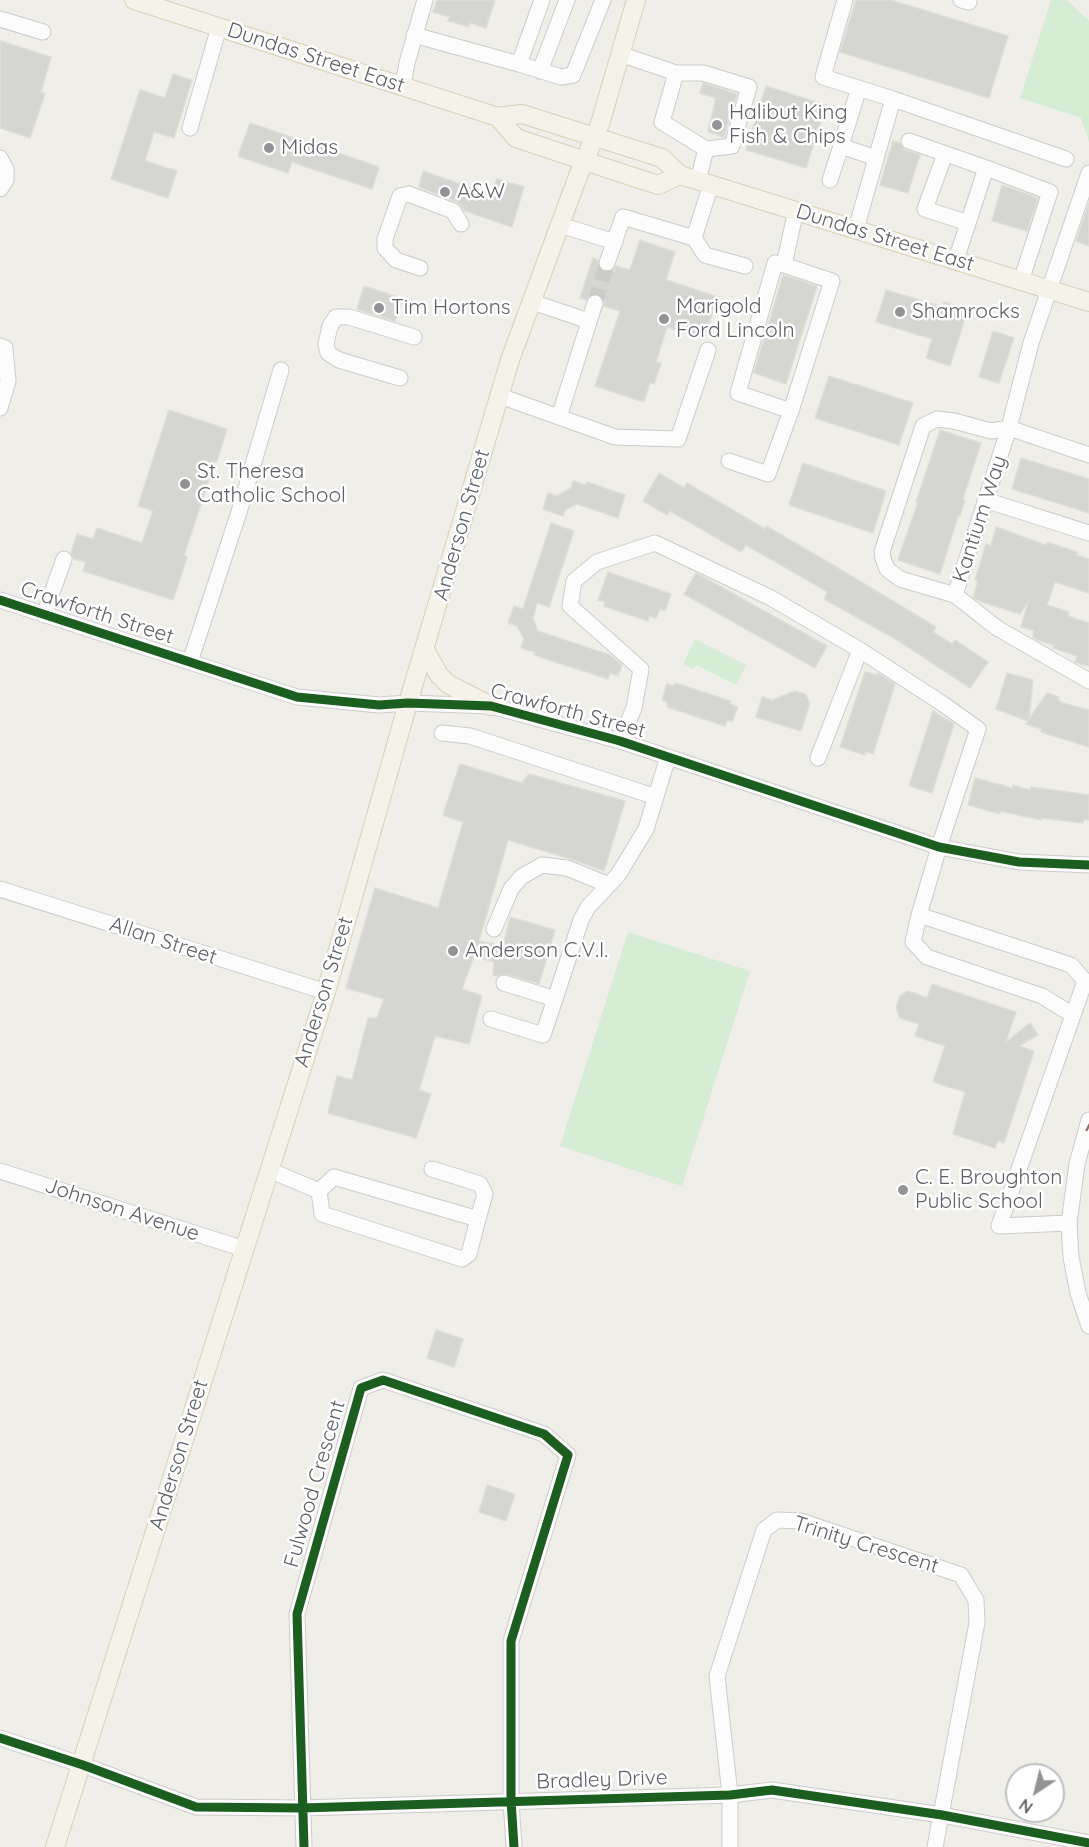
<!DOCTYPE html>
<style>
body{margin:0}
#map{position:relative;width:1089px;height:1847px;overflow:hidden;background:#efeee9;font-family:Quicksand,sans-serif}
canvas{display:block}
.north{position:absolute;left:1005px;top:1763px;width:60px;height:60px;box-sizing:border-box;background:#fff;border:2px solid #bfc0c3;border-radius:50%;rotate:215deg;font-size:16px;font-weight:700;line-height:24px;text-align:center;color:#5e6268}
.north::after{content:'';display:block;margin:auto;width:21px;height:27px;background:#919395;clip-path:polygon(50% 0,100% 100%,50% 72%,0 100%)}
</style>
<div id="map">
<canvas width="1089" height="1847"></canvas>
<div class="north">N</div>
</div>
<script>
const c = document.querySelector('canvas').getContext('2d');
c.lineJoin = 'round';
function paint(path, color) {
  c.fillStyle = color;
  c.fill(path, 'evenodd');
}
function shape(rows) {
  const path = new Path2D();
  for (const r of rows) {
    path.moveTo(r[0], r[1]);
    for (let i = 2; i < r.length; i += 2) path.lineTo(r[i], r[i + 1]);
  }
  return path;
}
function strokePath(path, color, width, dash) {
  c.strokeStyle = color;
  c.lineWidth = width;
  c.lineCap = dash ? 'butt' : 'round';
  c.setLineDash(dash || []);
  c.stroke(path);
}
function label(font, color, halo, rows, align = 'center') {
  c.font = font + ' Quicksand,sans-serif';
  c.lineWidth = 5;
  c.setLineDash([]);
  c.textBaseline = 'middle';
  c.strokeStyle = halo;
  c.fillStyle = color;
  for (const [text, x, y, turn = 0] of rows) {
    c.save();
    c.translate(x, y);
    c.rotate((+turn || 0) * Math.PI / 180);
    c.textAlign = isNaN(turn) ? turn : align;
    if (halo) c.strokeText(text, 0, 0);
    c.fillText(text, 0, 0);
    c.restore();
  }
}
const green = shape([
 [1051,0,1067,0,1089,21,1089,142,1081,118,1020,98],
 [695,639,746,665,736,685,696,665,693,669,683,664],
 [628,932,750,971,682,1186,560,1146]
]);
const building = shape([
 [437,0,495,0,486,28,470,23,469,27,448,21,450,17,433,12,437,0],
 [856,0,891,0,1008,36,989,98,840,52,856,0],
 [0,41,51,57,41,92,45,94,30,138,0,128,0,41],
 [173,74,192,80,174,138,154,132,145,161,177,171,168,198,111,179,140,90,165,98,173,74],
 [703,83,737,94,724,137,708,132,716,98,700,93,703,83],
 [766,86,826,105,806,168,746,150,766,86],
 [250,123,379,167,372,189,292,162,288,173,238,156,250,123],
 [893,141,900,143,905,150,920,155,908,193,880,185,893,141],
 [423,171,492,195,497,179,524,187,512,227,465,211,457,202,419,187,423,171],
 [1002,185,1038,198,1027,231,992,221,1002,185],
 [1089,203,1089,246,1076,241,1089,203],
 [640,240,675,252,666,280,718,297,704,339,667,327,656,362,661,363,654,384,650,383,644,402,595,386,620,311,604,306,604,300,598,294,592,294,586,300,580,298,593,258,598,260,599,269,604,272,613,271,616,266,630,270,640,240],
 [783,275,817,286,786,384,754,373,783,275],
 [364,286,403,299,395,321,357,309,364,286],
 [886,290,942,307,944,302,968,309,950,366,926,358,932,339,876,322,886,290],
 [993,331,1014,338,999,383,979,377,993,331],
 [829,376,913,403,899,445,815,418,829,376],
 [169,410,227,429,217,461,215,461,184,556,187,557,173,600,83,571,86,562,74,559,71,553,77,534,93,539,97,528,142,543,153,511,138,506,169,410],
 [940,430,981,443,963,499,965,500,960,516,958,516,940,574,898,560,918,502,916,502,940,430],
 [1021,458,1089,479,1089,513,1012,489,1021,458],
 [803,463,886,491,873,533,789,505,803,463],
 [659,473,684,488,687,483,765,529,766,526,833,565,936,627,933,632,952,644,955,640,988,662,970,688,899,641,824,599,828,592,746,545,741,552,670,511,667,515,643,501,659,473],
 [573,481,586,485,587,482,625,495,618,518,577,504,565,510,563,516,543,509,548,493,557,496,571,488,573,481],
 [551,523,574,531,549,607,537,603,533,618,538,631,610,655,622,665,618,676,610,673,608,679,534,655,535,652,521,648,524,639,517,626,508,623,514,606,523,609,551,523],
 [996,527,1046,545,1047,542,1077,552,1076,555,1089,559,1089,593,1055,582,1047,605,1069,612,1068,616,1089,623,1089,666,1075,662,1077,656,1053,648,1054,645,1037,640,1033,637,1034,631,1021,627,1029,600,1020,614,979,601,973,597,978,581,975,580,986,544,991,546,996,527],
 [608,572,671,594,665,611,660,609,656,618,649,616,648,621,604,606,605,602,598,600,608,572],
 [696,573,827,646,815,668,684,594,696,573],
 [865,672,877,675,878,673,895,684,873,754,866,752,865,755,840,747,865,672],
 [1007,673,1033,680,1029,719,1047,693,1059,697,1058,700,1063,703,1089,710,1089,747,1041,732,1042,729,1026,724,1028,721,996,709,1007,673],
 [675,683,731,701,730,704,738,707,732,722,727,720,725,726,667,707,668,702,662,700,667,684,674,686,675,683],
 [795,691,805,694,810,703,801,731,756,717,762,697,772,700,795,691],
 [933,711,954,724,932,793,909,786,933,711],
 [460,764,522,783,529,774,625,801,604,871,571,859,508,840,479,941,503,946,510,917,555,930,539,984,507,974,497,976,493,975,494,962,474,956,462,989,482,996,469,1044,435,1036,419,1090,431,1094,416,1138,328,1113,337,1076,352,1080,368,1018,377,1018,384,999,346,988,375,888,438,908,463,822,443,815,460,764],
 [975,778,1012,788,1013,785,1030,790,1031,787,1089,795,1089,820,1084,819,1083,823,1041,818,1041,820,1000,811,1000,814,968,805,975,778],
 [932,984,1016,1012,1006,1042,1030,1023,1038,1035,1019,1046,1034,1051,1004,1143,998,1140,995,1148,953,1134,965,1092,933,1082,945,1046,915,1036,919,1024,900,1018,896,1008,900,996,908,991,927,998,932,984],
 [436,1330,463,1339,454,1367,427,1358,436,1330],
 [487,1485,515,1494,506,1521,479,1512,487,1485]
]);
const minorTunnel = shape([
 [595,303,607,263]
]);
const minor = shape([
 [845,0,823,77,893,99,1066,159],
 [961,0,969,2],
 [0,19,43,32],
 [414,35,519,64,542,0],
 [620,54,676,73,662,122,706,149,698,181],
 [519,64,561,77,573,75,603,0],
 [540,71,567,0],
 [676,73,703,73,749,87,732,146,706,149],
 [403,85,407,63,425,0],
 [190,128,219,27],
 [909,141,986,168,956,260],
 [841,146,859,88],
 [945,154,925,209,968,223],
 [0,158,6,169,6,180,0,189],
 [986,168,1050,192,1021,281],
 [1089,173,1031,343,1009,428,955,595,997,628,1089,681],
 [830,180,841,146,876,158],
 [560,225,615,242],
 [856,229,893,99],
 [694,238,705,255,745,266],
 [607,263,623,217,694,238,711,184],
 [784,265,775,263,738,393,791,411,832,281,784,265,796,210],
 [420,268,396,260,385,248,385,239,400,196,409,194,453,211,461,224],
 [532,302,589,321],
 [0,346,5,348,8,381,0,408],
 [400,378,339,360,328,353,326,344,330,326,336,317,349,317,414,337],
 [500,396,615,437,678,439,708,350],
 [559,417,595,303],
 [729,461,768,474,791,411],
 [985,500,1089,533],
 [955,595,900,579,887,569,883,558,882,552,923,426,937,419,954,421,991,431,1009,428,1089,455],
 [0,600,297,697,379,705,408,703,491,706,620,741,939,847,1019,862,1089,865],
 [44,615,64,559],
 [190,662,239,512,281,370],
 [442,733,470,736,656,797],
 [620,741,634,708,641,669,570,606,574,581,597,562,655,543,771,598,860,650,943,704,978,729,939,847,919,915,913,942,927,957,1042,996,1073,1015],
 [818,758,860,650],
 [0,889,326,992],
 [919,915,1071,965,1085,981,999,1226,1069,1223],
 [494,929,511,889,521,877,542,865,567,868,609,885],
 [504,983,555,999,581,920,588,907,618,875,646,829,668,757],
 [491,1019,543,1035,555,999],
 [1089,1120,1077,1164,1069,1223,1071,1257,1078,1293,1089,1326],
 [432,1169,480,1184,485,1194,478,1219],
 [269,1170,319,1191],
 [0,1171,244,1249],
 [334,1177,478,1219,469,1254,462,1259,322,1214,319,1191,334,1177],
 [0,1738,83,1765,196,1807,302,1808,730,1795,772,1790,942,1815,1089,1843],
 [304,1847,297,1614,361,1388,383,1380,544,1434,568,1455,511,1641,511,1800,514,1847],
 [730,1847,730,1795,717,1676,764,1530,777,1520,801,1521,961,1575,976,1600,977,1623,935,1847]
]);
const major = shape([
 [134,0,498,117,522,114,662,158,680,175,1089,302],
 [498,117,516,138,615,171,658,185,680,175],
 [425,650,439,675,448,684,491,706],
 [55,1847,326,992,408,703,510,360,578,176,600,124,636,0]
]);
const quiet = shape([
 [1087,1127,1089,1128]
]);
const cycleway = shape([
 [0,600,297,697,379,705,408,703,491,706,620,741,939,847,1019,862,1089,865],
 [0,1738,83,1765,196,1807,302,1808,730,1795,772,1790,942,1815,1089,1843],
 [304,1847,297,1614,361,1388,383,1380,544,1434,568,1455,511,1641,511,1800,514,1847]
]);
const markers = [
 [717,125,6,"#919395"],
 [269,148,6,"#919395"],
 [445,192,6,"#919395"],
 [379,308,6,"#919395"],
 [900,312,6,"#919395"],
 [664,319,6,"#919395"],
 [185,484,6,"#919395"],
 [453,951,6,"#919395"],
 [903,1190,6,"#919395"]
];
const streetNames = [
 ["Dundas Street East",316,58,18],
 ["Dundas Street East",885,238,17],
 ["Kantium Way",980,519,-72],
 ["Anderson Street",462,525,-74],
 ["Crawforth Street",97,613,18],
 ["Crawforth Street",568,711,15],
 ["Allan Street",163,941,18],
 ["Anderson Street",324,992,-73],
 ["Johnson Avenue",122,1210,18],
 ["Anderson Street",179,1455,-73],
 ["Fulwood Crescent",315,1484,-74],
 ["Trinity Crescent",866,1545,17],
 ["Bradley Drive",602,1780,-2]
];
const poiNames = [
 ["Halibut King",729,113],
 ["Fish & Chips",729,137],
 ["Midas",281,148],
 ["A&W",457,192],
 ["Marigold",676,307],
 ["Ford Lincoln",676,331],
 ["Tim Hortons",391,308],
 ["Shamrocks",912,312],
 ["St. Theresa",197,472],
 ["Catholic School",197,496],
 ["Anderson C.V.I.",465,951],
 ["C. E. Broughton",915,1178],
 ["Public School",915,1202]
];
paint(green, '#d7ecd5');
paint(building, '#d5d5d2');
strokePath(building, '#deddd8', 1.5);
strokePath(minorTunnel, '#cbcbc9', 15, [15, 8]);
strokePath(minor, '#cccccb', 17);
strokePath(major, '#d8d0b6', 20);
strokePath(minor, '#fdfcfc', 15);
strokePath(major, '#f4f2e9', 18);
strokePath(quiet, '#8d6e63', 8, [15, 8]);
strokePath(cycleway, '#1b5e20', 9);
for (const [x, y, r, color] of markers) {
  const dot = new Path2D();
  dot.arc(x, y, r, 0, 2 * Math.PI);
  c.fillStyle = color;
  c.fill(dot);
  strokePath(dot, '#fff', 2);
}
label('21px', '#5e6268', '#fff', streetNames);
label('21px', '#5e6268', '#fff', poiNames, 'left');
</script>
